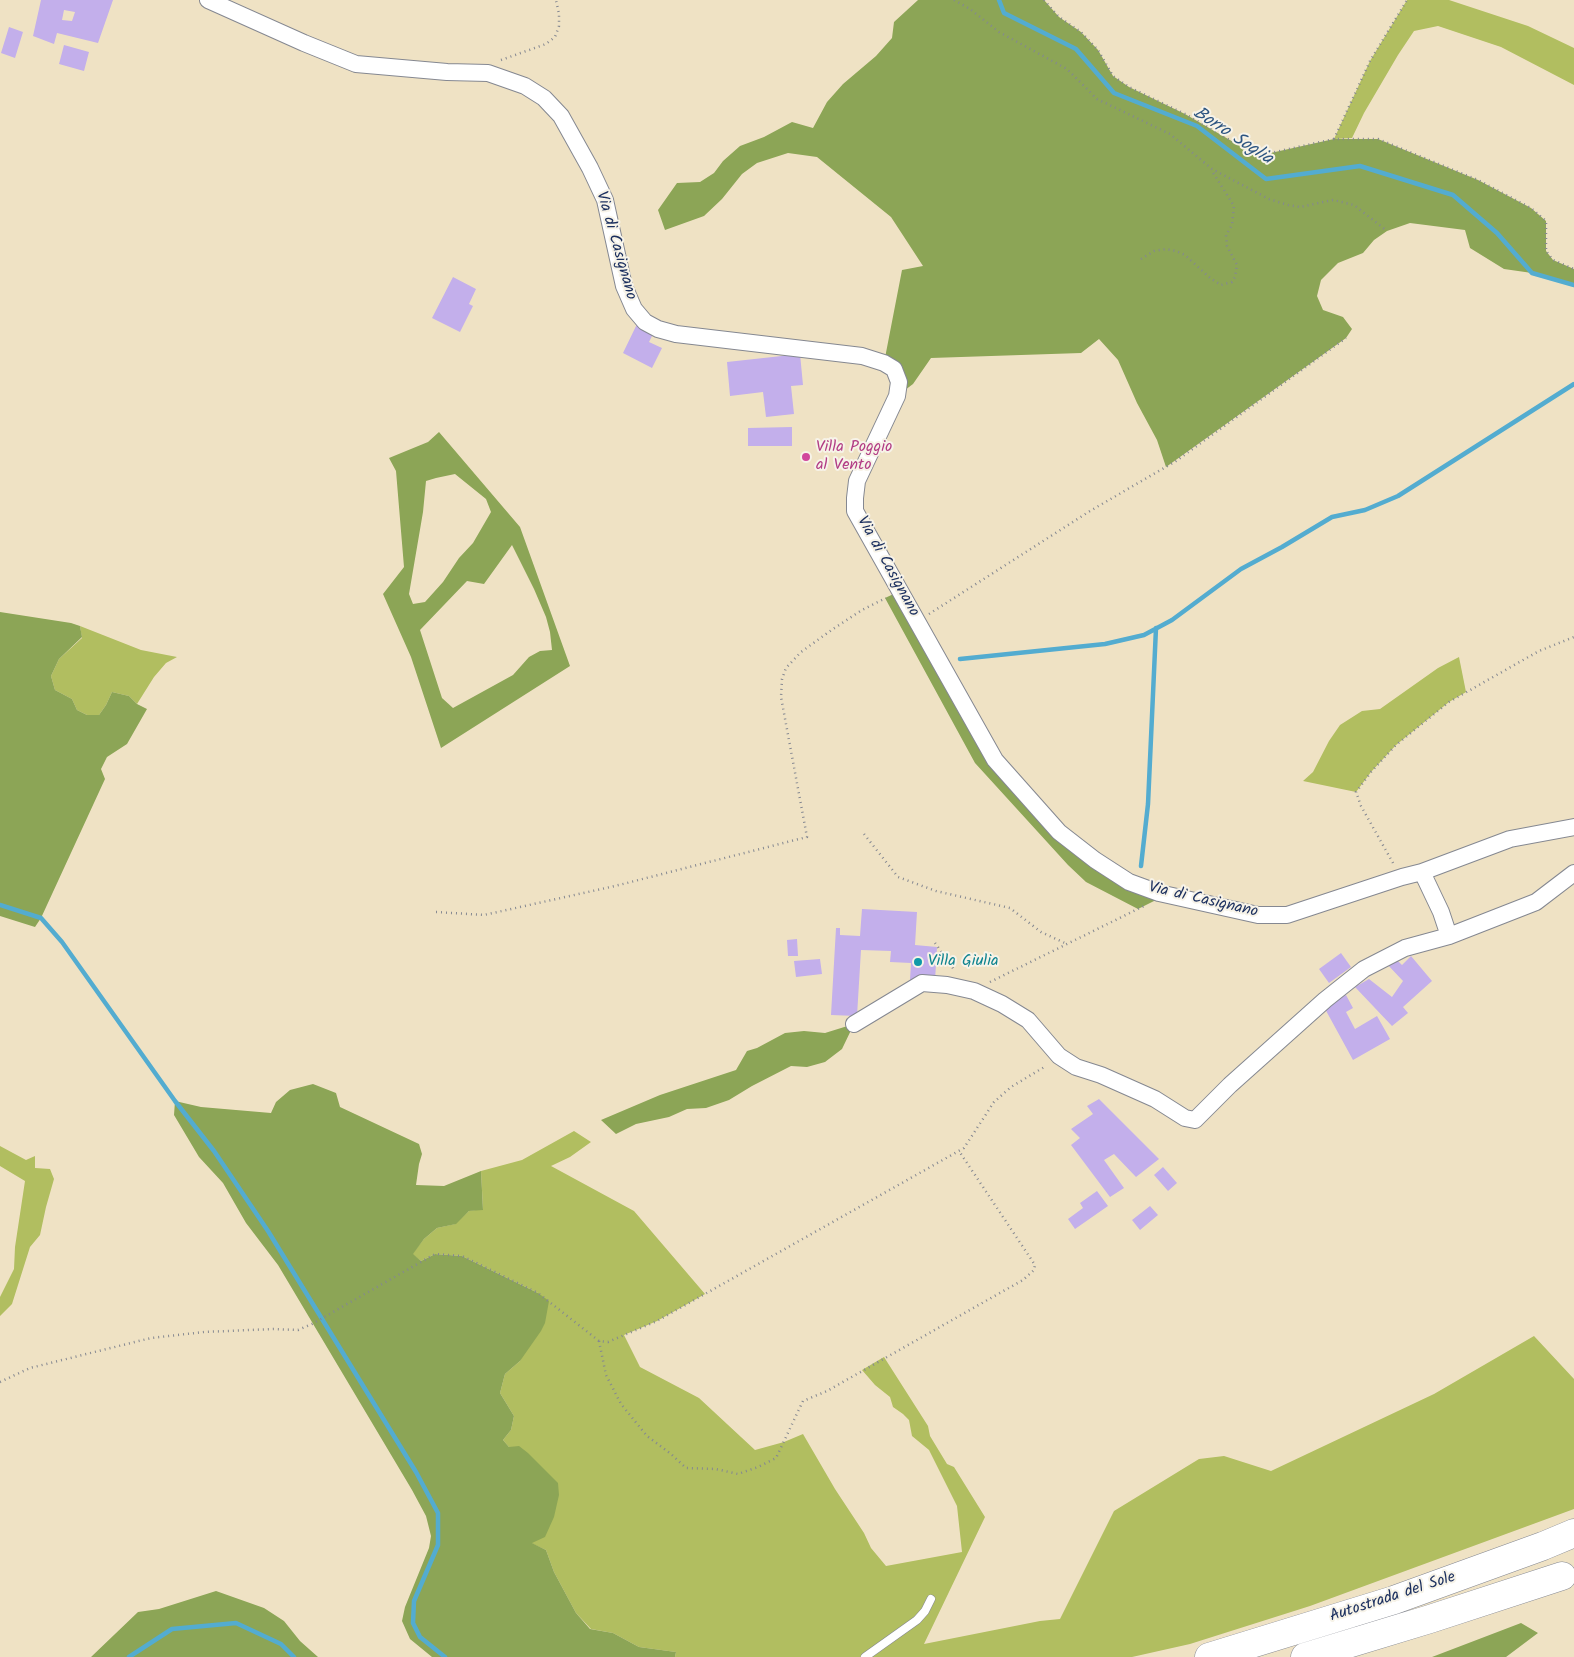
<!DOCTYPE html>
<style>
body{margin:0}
canvas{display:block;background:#efe2c4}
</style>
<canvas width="1574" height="1657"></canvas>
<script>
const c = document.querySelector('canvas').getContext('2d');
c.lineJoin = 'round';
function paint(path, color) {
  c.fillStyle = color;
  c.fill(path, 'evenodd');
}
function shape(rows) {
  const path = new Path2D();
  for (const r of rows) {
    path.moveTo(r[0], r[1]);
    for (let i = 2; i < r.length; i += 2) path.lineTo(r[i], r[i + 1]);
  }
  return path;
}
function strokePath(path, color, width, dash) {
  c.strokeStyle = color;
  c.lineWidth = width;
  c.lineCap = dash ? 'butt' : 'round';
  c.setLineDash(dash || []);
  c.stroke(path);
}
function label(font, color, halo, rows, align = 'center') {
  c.font = font + ' Kalam,sans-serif';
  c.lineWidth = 4;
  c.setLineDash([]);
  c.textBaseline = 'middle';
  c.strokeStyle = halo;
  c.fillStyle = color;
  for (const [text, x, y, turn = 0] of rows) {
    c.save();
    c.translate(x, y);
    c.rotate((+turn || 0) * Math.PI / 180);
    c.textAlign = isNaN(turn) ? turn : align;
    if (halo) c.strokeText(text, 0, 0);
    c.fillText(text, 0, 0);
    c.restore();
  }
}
const green = shape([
 [1407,0,1449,0,1528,26,1574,48,1574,85,1501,47,1438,26,1414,31,1398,55,1364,113,1352,138,1334,139,1370,61],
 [80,626,141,650,177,657,166,663,154,677,137,704,129,696,112,692,106,705,99,715,87,715,77,710,72,699,55,690,51,676,59,659,82,638],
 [1459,657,1466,692,1449,702,1396,745,1371,772,1356,792,1303,781,1313,772,1329,741,1340,725,1362,711,1380,709,1438,668],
 [574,1131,591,1142,570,1157,551,1166,634,1211,705,1294,657,1321,624,1335,640,1367,699,1398,755,1450,784,1442,803,1434,835,1489,864,1533,871,1548,886,1566,962,1552,957,1506,929,1450,912,1436,909,1420,903,1414,893,1407,890,1397,875,1385,862,1370,884,1357,928,1426,930,1436,947,1464,954,1467,985,1517,924,1644,1040,1621,1060,1619,1114,1511,1199,1459,1224,1456,1271,1471,1434,1394,1534,1336,1574,1379,1574,1509,1310,1606,1190,1644,1132,1657,675,1657,676,1652,639,1647,613,1633,591,1629,576,1613,554,1572,546,1550,531,1543,509,1447,503,1440,511,1430,514,1416,500,1393,505,1374,520,1361,538,1293,462,1256,435,1254,421,1261,412,1254,424,1239,437,1228,455,1224,469,1211,483,1209,481,1171,522,1160],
 [0,1146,26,1160,35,1156,35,1168,50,1169,54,1179,46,1207,40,1235,30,1247,12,1304,0,1316,0,1297,14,1269,15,1247,25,1181,0,1166]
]);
const forest = shape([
 [918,0,1044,0,1059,17,1081,32,1098,50,1113,76,1129,87,1185,114,1242,147,1266,154,1334,139,1378,139,1478,180,1531,208,1546,221,1546,251,1553,260,1574,269,1574,285,1532,273,1504,269,1470,248,1465,230,1410,223,1387,231,1374,240,1363,253,1338,263,1321,280,1317,296,1323,310,1343,317,1352,329,1346,338,1166,467,1157,440,1137,403,1118,360,1099,339,1081,353,931,358,913,384,897,396,884,363,902,270,923,266,891,217,817,157,788,153,757,163,742,174,722,199,704,216,665,230,658,210,677,183,700,182,714,173,723,161,740,146,764,137,792,122,813,128,827,102,843,84,876,56,892,38,894,22],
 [439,432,520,527,570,666,441,748,411,657,383,594,404,567,396,471,389,458,428,442],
 [455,474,486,499,491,512,473,543,459,558,443,582,425,602,413,604,409,594,423,512,426,481,436,478],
 [512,545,534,589,546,617,550,632,552,650,540,651,529,657,513,675,453,708,442,698,420,630,467,581,484,584],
 [900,591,995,760,1059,832,1166,895,1138,909,1086,882,1068,865,975,763,885,598],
 [0,612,71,623,80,626,82,637,59,659,51,676,55,690,72,699,77,710,87,715,99,715,106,705,112,692,129,696,137,704,147,709,127,744,107,757,101,769,105,779,41,918,35,927,0,916],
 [854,1024,842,1049,825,1062,807,1067,791,1066,752,1086,729,1100,706,1108,687,1109,669,1117,636,1124,616,1134,601,1120,660,1095,736,1070,747,1051,757,1048,785,1033,804,1031,825,1033],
 [313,1084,336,1093,340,1107,419,1144,422,1154,419,1164,416,1185,444,1186,481,1171,483,1210,469,1211,456,1224,437,1228,424,1239,413,1254,421,1261,435,1254,462,1256,538,1293,549,1301,545,1323,541,1331,520,1361,505,1374,500,1393,514,1416,511,1430,503,1440,509,1447,519,1446,528,1453,558,1483,559,1495,554,1517,545,1537,532,1543,546,1550,554,1572,576,1613,590,1629,613,1633,639,1647,676,1652,675,1657,432,1657,410,1639,402,1621,405,1607,429,1548,431,1536,426,1516,412,1490,278,1265,246,1223,223,1183,199,1157,174,1115,175,1101,201,1107,271,1113,276,1102,290,1090],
 [216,1591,264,1608,284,1621,300,1641,318,1657,91,1657,138,1612,159,1609],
 [1521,1623,1538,1633,1506,1657,1432,1657]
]);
const stream = shape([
 [999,0,1004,13,1076,49,1114,93,1197,126,1266,179,1360,166,1453,195,1497,233,1532,273,1574,285],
 [960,659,1105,644,1144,635,1172,620,1241,569,1282,547,1332,517,1365,510,1398,496,1574,384],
 [1141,866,1148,804,1156,628],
 [0,905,41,918,62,942,175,1101,214,1151,268,1231,416,1472,438,1513,438,1545,414,1601,413,1623,420,1637,445,1657],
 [129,1657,172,1629,236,1623,281,1644,294,1657]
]);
const building = shape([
 [41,0,113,0,98,43,57,33,54,44,33,36],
 [64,10,75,12,72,21,62,20],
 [9,27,23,32,15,58,1,53],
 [64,45,89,52,84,71,59,64],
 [453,277,476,289,469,304,473,306,460,332,432,318],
 [637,324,654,332,649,342,662,348,652,368,623,353],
 [800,354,803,385,791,386,794,414,766,417,763,392,730,396,727,362],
 [792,427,792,446,748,446,748,428],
 [862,909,917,912,915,945,937,947,935,981,910,980,911,963,890,962,891,951,861,950,857,1016,831,1015,836,928,840,928,840,935,860,936],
 [797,939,798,956,788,956,787,940],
 [1341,953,1351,967,1329,983,1319,969],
 [1411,956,1432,981,1403,1007,1408,1013,1392,1026,1355,987,1369,979,1392,997,1403,981,1386,963,1395,958,1402,965],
 [820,959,822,974,796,977,794,961],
 [1346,995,1353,1008,1346,1012,1355,1029,1377,1016,1390,1039,1353,1060,1324,1007],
 [1099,1099,1159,1159,1136,1177,1114,1154,1104,1160,1124,1188,1110,1197,1071,1145,1080,1138,1071,1129,1093,1114,1087,1106],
 [1163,1167,1177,1183,1168,1191,1154,1175],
 [1097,1191,1108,1206,1075,1229,1068,1219,1083,1208,1080,1203],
 [1150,1206,1158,1215,1140,1230,1132,1220]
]);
const path = shape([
 [954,0,970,9,999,32,1067,69,1097,99,1170,134,1212,169,1269,199,1288,205,1300,207,1333,200,1354,205,1387,231],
 [1044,0,1059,17,1081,32,1098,50,1113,76,1129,87,1185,114,1242,147,1266,154,1334,139,1378,139,1478,180,1531,208,1546,221,1546,251,1553,260,1574,269],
 [501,60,546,44,555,37,559,26,559,14,556,0],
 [1334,139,1370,61,1407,0],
 [1141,259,1154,251,1166,249,1176,251,1185,255,1210,278,1221,285,1232,282,1235,277,1237,265,1227,246,1226,235,1232,225,1234,206,1212,171],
 [929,614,1090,511,1176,461,1346,338],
 [864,834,898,877,936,891,1010,908,1041,932,1067,944],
 [1393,863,1361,806,1356,792,1371,772,1396,745,1449,702,1539,651,1574,637],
 [436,912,484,915,615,886,807,837,781,697,782,679,786,668,801,652,833,629,862,610,886,598],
 [935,943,955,971],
 [990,982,1146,905],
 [599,1341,606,1375,621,1404,647,1436,671,1454,686,1468,716,1469,738,1474,758,1467,776,1458,803,1401,827,1391,991,1298,1023,1280,1034,1270,1035,1265,959,1151],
 [0,1382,30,1368,151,1338,204,1332,273,1329,298,1330,312,1324,435,1254,462,1256,538,1293,599,1341,608,1342,657,1321,964,1148,994,1102,1011,1087,1046,1066]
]);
const lane = shape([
 [865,1657,917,1620,925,1611,931,1599]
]);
const street = shape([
 [208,0,304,43,356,64,447,72,488,73,525,86,544,98,561,116,590,168,605,200,624,286,634,309,645,322,658,329,676,334,862,356,884,363,894,369,899,382,897,396,857,481,855,498,855,511,995,760,1059,832,1095,860,1129,882,1159,893,1258,915,1287,915,1402,877,1422,872,1510,839,1574,827],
 [1422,872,1441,912,1449,936],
 [854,1024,922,983,947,985,974,991,1002,1004,1028,1020,1059,1056,1076,1067,1101,1075,1155,1099,1185,1118,1195,1120,1230,1085,1325,1000,1364,969,1405,948,1449,936,1536,902,1574,873]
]);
const highway = shape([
 [1209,1657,1394,1600,1543,1546,1574,1533],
 [1305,1657,1430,1619,1562,1576]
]);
const markers = [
 [806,457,5,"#d1479c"],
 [918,962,5,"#0f9aa8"]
];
const streetNames = [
 ["Via di Casignano",615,246,74],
 ["Via di Casignano",887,567,61],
 ["Via di Casignano",1203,901,13],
 ["Autostrada del Sole",1393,1598,-18]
];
const hotelNames = [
 ["Villa Poggio",816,448],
 ["al Vento",816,466]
];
const cultureNames = [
 ["Villa Giulia",928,962]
];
const waterNames = [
 ["Borro Soglia",1232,137,33]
];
paint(green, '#b1be60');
paint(forest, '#8ca556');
strokePath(stream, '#53acd0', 4.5);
paint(building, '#c3afeb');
strokePath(lane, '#858891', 9);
strokePath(street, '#858891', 18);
strokePath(highway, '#858891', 29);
strokePath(path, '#858891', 2.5, [1, 4]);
strokePath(lane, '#fff', 8);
strokePath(street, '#fff', 16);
strokePath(highway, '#fff', 28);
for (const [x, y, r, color] of markers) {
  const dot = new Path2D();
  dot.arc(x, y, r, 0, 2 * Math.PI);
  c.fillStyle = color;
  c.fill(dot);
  strokePath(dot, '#f7f3e8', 2);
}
label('16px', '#1b2f5e', '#f7f3e8', streetNames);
label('16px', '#b23c85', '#f7f3e8', hotelNames, 'left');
label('16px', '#0d838f', '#f7f3e8', cultureNames, 'left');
label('italic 18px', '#2c5480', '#f7f3e8', waterNames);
</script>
